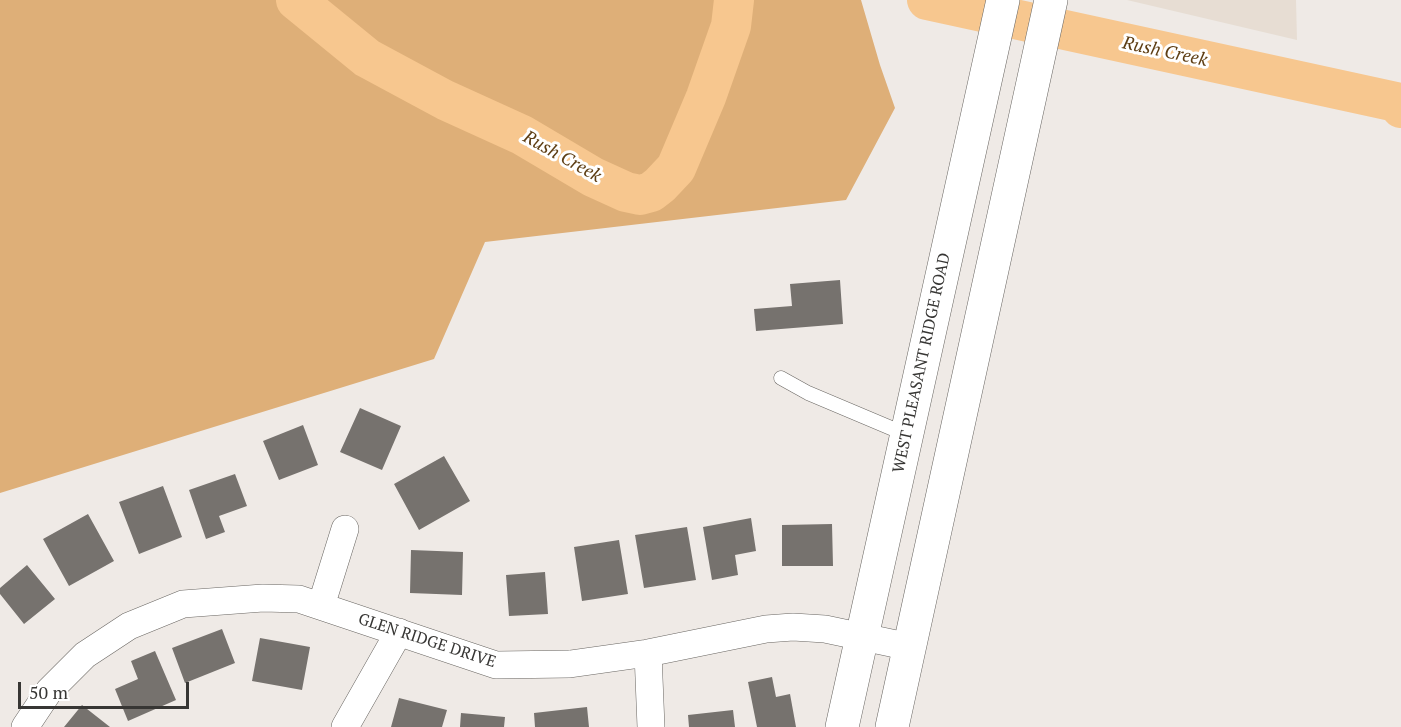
<!DOCTYPE html>
<style>
body{margin:0}
#map{position:relative;width:1401px;height:727px;overflow:hidden;background:#efeae6;font-family:"PT Serif",serif}
canvas{display:block}
.scale{position:absolute;left:18px;top:682px;width:171px;height:27px;box-sizing:border-box;border:3px solid #373634;border-top:0;padding-left:8px;font-size:18px;line-height:21px;white-space:nowrap;color:#373634;-webkit-text-stroke:4px #fff;paint-order:stroke}
</style>
<div id="map">
<canvas width="1401" height="727"></canvas>
<div class="scale">50 m</div>
</div>
<script>
const c = document.querySelector('canvas').getContext('2d');
c.lineJoin = 'round';
function paint(path, color) {
  c.fillStyle = color;
  c.fill(path, 'evenodd');
}
function shape(rows) {
  const path = new Path2D();
  for (const r of rows) {
    path.moveTo(r[0], r[1]);
    for (let i = 2; i < r.length; i += 2) path.lineTo(r[i], r[i + 1]);
  }
  return path;
}
function strokePath(path, color, width, dash) {
  c.strokeStyle = color;
  c.lineWidth = width;
  c.lineCap = dash ? 'butt' : 'round';
  c.setLineDash(dash || []);
  c.stroke(path);
}
function label(font, color, halo, rows, align = 'center') {
  c.font = font + ' "PT Serif",serif';
  c.lineWidth = 6;
  c.setLineDash([]);
  c.textBaseline = 'middle';
  c.strokeStyle = halo;
  c.fillStyle = color;
  for (const [text, x, y, turn = 0] of rows) {
    c.save();
    c.translate(x, y);
    c.rotate((+turn || 0) * Math.PI / 180);
    c.textAlign = isNaN(turn) ? turn : align;
    if (halo) c.strokeText(text, 0, 0);
    c.fillText(text, 0, 0);
    c.restore();
  }
}
const built = shape([
 [1127,0,1296,0,1297,40]
]);
const forest = shape([
 [0,0,861,0,880,65,895,108,846,200,485,242,434,359,0,493]
]);
const river = shape([
 [296,0,367,58,445,100,522,135,593,177,626,192,640,195,651,192,660,185,676,168,706,97,731,26,734,0],
 [927,0,1396,102,1401,108]
]);
const building = shape([
 [840,280,843,324,756,331,754,309,792,306,790,284],
 [360,408,401,426,382,470,340,452],
 [303,425,318,465,279,480,263,441],
 [444,456,470,501,419,530,394,484],
 [235,474,247,506,219,516,225,532,206,539,189,490],
 [163,486,182,537,139,554,119,502],
 [88,514,114,561,69,586,43,539],
 [751,518,756,551,735,555,738,575,712,580,703,527],
 [832,524,833,566,782,566,782,525],
 [687,527,696,580,644,588,635,535],
 [619,540,628,594,582,601,574,547],
 [411,550,463,552,462,595,410,593],
 [27,565,55,599,24,624,0,594,0,588],
 [545,572,548,614,509,616,506,575],
 [222,629,235,663,185,683,172,648],
 [260,638,310,647,302,690,252,681],
 [155,651,176,700,128,721,115,689,138,679,131,661],
 [772,677,776,697,790,694,796,727,757,727,748,682],
 [399,698,447,710,442,727,391,727],
 [82,705,110,727,64,727],
 [587,707,589,727,535,727,534,713],
 [733,710,735,727,689,727,688,715],
 [461,713,505,717,504,727,460,727]
]);
const service = shape([
 [781,378,808,393,891,428,907,433]
]);
const minor = shape([
 [321,606,345,529],
 [648,653,651,727],
 [25,727,49,691,85,655,129,626,183,604,263,598,299,599,496,665,570,664,648,653,766,629,793,627,825,629,910,647],
 [345,727,399,632]
]);
const secondary = shape([
 [842,727,1003,0],
 [892,727,1051,0]
]);
const streetNames = [
 ["WEST PLEASANT RIDGE ROAD",922,363,-78],
 ["GLEN RIDGE DRIVE",427,641,18]
];
const waterNames = [
 ["Rush Creek",1165,52,12],
 ["Rush Creek",562,157,29]
];
paint(built, '#e7ddd3');
paint(forest, '#deaf78');
strokePath(river, '#f7c78f', 40);
paint(building, '#76726e');
strokePath(service, '#696662', 15);
strokePath(minor, '#696662', 28);
strokePath(secondary, '#696662', 34);
strokePath(service, '#fff', 14);
strokePath(minor, '#fff', 27);
strokePath(secondary, '#fff', 33);
label('16px', '#373634', '#fff', streetNames);
label('italic 18px', '#5e3e14', '#fff', waterNames);
</script>
